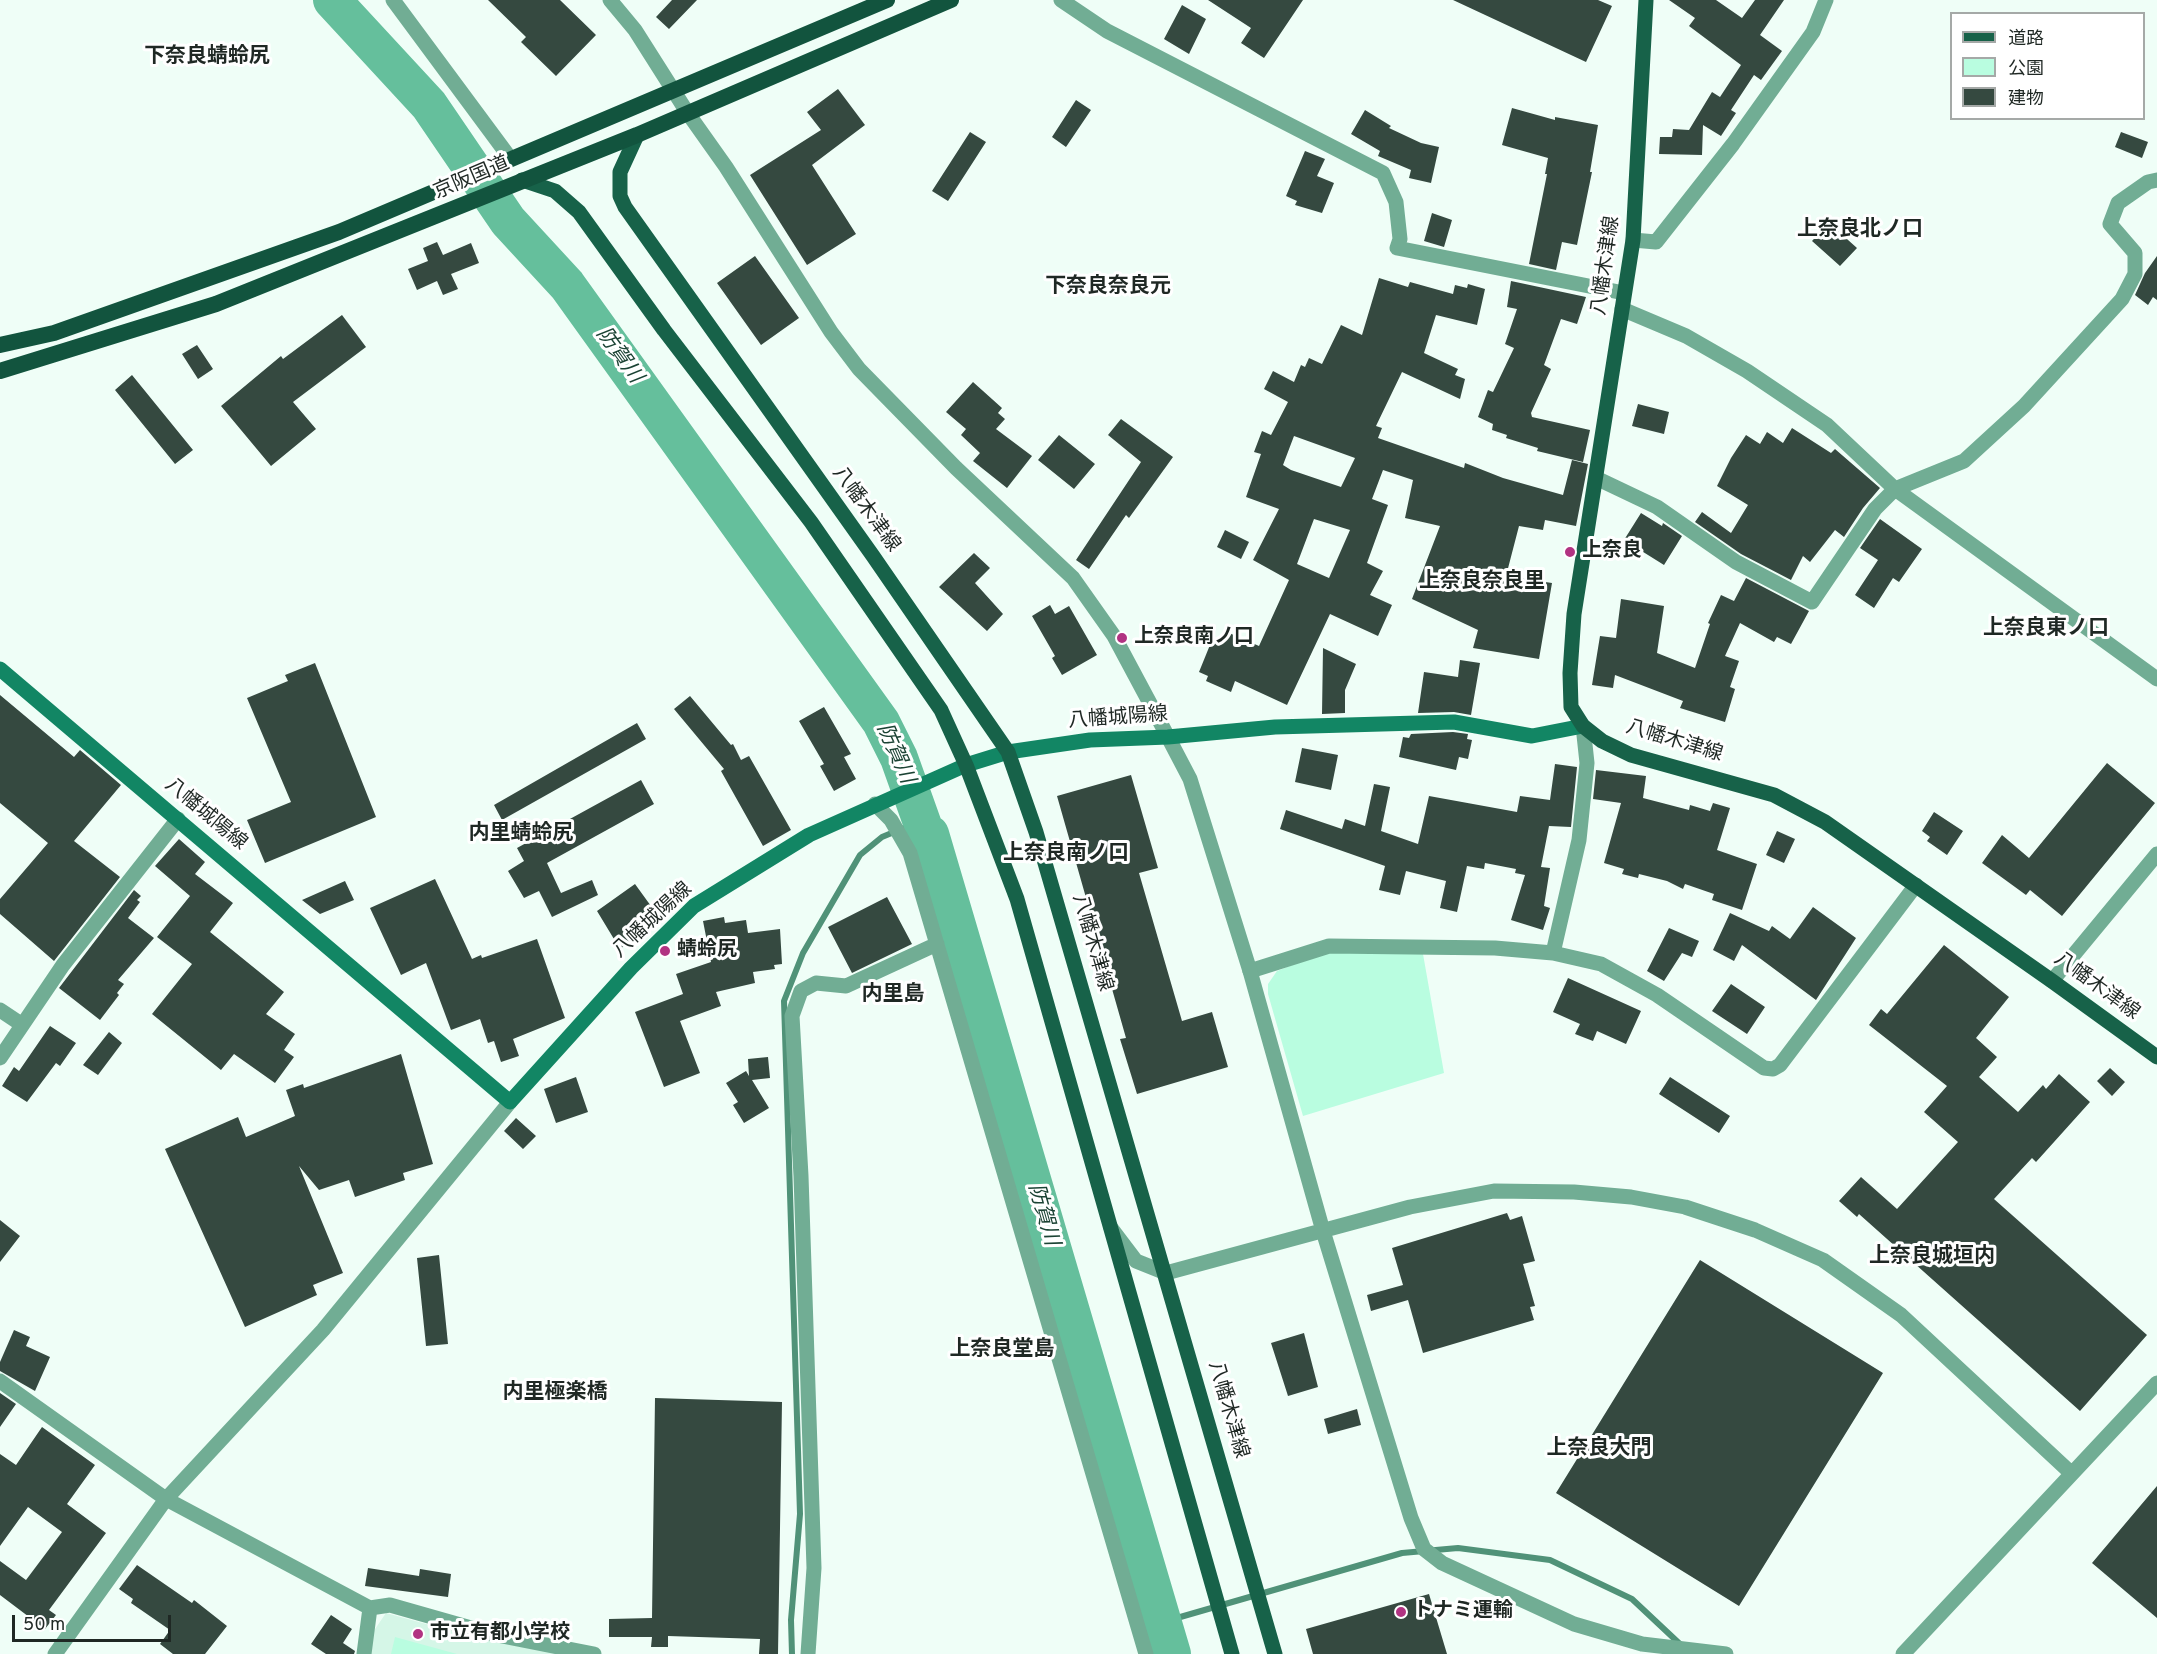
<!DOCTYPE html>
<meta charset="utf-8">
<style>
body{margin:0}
#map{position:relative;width:2157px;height:1654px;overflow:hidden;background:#effef7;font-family:Overpass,"Noto Sans JP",sans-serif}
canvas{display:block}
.legend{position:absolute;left:1950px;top:12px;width:195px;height:108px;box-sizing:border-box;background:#fff;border:2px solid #a5a9a7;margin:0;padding:8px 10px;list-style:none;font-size:18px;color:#1f2824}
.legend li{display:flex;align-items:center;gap:12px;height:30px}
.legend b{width:30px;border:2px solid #a5a9a7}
.scale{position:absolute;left:12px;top:1615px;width:159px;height:27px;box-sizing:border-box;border:3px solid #1f2824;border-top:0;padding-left:8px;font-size:18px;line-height:21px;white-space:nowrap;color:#1f2824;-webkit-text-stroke:4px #fff;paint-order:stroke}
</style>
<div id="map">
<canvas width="2157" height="1654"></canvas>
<ul class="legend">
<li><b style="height:8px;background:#176249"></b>道路</li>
<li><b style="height:16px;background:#b9fde0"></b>公園</li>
<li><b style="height:16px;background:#354940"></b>建物</li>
</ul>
<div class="scale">50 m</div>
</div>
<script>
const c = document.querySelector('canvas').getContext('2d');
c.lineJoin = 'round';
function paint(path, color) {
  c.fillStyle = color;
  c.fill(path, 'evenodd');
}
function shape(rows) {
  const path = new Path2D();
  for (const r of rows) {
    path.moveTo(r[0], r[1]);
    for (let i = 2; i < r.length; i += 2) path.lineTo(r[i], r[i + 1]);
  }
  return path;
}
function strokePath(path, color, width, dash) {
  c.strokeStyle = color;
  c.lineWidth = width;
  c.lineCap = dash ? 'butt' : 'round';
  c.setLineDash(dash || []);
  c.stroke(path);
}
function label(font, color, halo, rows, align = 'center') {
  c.font = font + ' Overpass,"Noto Sans JP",sans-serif';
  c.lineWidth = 6;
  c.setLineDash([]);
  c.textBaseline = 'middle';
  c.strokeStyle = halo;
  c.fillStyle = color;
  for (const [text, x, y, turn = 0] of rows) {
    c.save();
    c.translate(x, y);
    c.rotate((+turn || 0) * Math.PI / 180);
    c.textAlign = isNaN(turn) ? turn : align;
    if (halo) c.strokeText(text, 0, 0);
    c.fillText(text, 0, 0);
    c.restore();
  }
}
const built = shape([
 [386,1613,470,1636,560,1654,371,1654,373,1632]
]);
const green = shape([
 [1331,950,1423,954,1444,1073,1303,1116,1268,994,1268,984,1277,971],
 [395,1637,457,1654,391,1654]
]);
const stream = shape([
 [1163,1622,1402,1553,1458,1548,1550,1560,1632,1599,1681,1645],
 [792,1654,791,1620,800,1514,784,1001,803,953,860,855,882,837,923,820]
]);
const river = shape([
 [332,0,429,105,508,221,567,285,881,722,899,758,925,831,930,834,1172,1654]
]);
const building = shape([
 [488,0,560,0,596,35,556,76,521,42,526,37],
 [672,0,697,0,669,29,656,17],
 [1208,0,1303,0,1264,58,1241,43,1251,28],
 [1453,0,1598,0,1612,6,1586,62],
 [1669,0,1716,0,1742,18,1755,0,1784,0,1760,35,1782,51,1761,80,1754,75,1731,110,1736,113,1721,136,1703,125,1702,155,1659,154,1660,137,1672,137,1673,129,1689,130,1712,92,1720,97,1741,65,1689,26,1695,18],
 [1182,5,1206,19,1189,54,1164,39],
 [838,89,865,125,812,165,856,234,807,265,750,175,821,130,807,112],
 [1076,100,1091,110,1066,147,1052,137],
 [1512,108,1555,120,1555,117,1598,125,1590,172,1592,172,1577,245,1562,242,1556,270,1529,264,1547,174,1545,174,1548,158,1502,145],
 [1365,110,1391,126,1389,128,1421,143,1439,147,1431,183,1409,178,1411,170,1378,156,1380,151,1351,134],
 [970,132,986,142,948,201,932,191],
 [2121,132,2148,142,2142,158,2115,147],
 [1305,151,1325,159,1317,176,1334,183,1322,213,1295,205,1297,201,1286,196],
 [1432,213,1452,220,1444,247,1424,241],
 [1829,223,1857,248,1840,266,1812,241],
 [437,242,443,255,471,243,479,263,451,274,458,289,443,295,437,281,417,290,408,269,428,261,423,248],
 [755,256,799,318,761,345,717,283],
 [2157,256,2157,300,2153,297,2148,305,2135,295,2145,273],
 [1379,278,1408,287,1410,282,1453,294,1455,285,1467,288,1468,284,1485,289,1477,325,1436,315,1424,353,1458,369,1455,375,1465,379,1460,399,1402,372,1376,426,1382,428,1378,438,1464,468,1465,463,1503,478,1563,495,1572,460,1588,464,1576,526,1545,520,1543,530,1519,526,1506,576,1552,583,1539,659,1473,648,1478,630,1412,599,1440,526,1405,518,1413,480,1383,470,1372,499,1388,505,1367,563,1383,571,1370,595,1392,605,1378,636,1330,614,1287,705,1235,681,1231,692,1206,681,1208,676,1199,672,1212,640,1221,644,1227,632,1259,646,1289,580,1253,560,1279,509,1246,497,1261,454,1254,452,1262,431,1271,435,1288,402,1264,389,1273,371,1294,382,1301,365,1305,367,1309,358,1322,364,1341,325,1362,335],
 [1294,436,1355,458,1341,487,1291,470,1283,465],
 [1314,519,1350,530,1329,578,1297,564],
 [1511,281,1586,297,1577,324,1561,319,1544,365,1551,369,1531,413,1532,417,1590,430,1583,462,1537,451,1538,448,1506,438,1507,435,1492,430,1493,424,1478,417,1488,390,1493,392,1514,348,1505,344,1517,309,1507,307],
 [342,315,366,347,293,402,316,429,271,466,221,406,281,356,283,359],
 [197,345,213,369,198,379,182,354],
 [132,375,193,450,175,464,115,390],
 [973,382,1002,408,998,413,1005,419,996,429,1032,456,1007,488,973,461,980,453,961,435,966,429,946,412],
 [1638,404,1669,412,1664,434,1632,426],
 [1121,419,1173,457,1129,518,1126,515,1089,569,1076,560,1141,462,1108,435],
 [1792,428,1831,453,1835,449,1880,488,1863,508,1844,537,1835,530,1810,562,1803,556,1791,580,1741,554,1695,522,1702,512,1731,533,1748,505,1717,486,1731,458,1746,435,1760,444,1767,432,1783,443],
 [1059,435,1095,464,1074,489,1038,460],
 [1641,513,1662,526,1663,523,1682,536,1664,565,1624,540],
 [1880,519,1922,549,1899,582,1893,578,1874,608,1855,595,1878,560,1860,548],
 [1225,530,1249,542,1241,559,1217,547],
 [974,553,990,568,975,583,1003,614,987,631,939,587],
 [1746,578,1809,611,1791,644,1777,637,1774,642,1740,623,1725,656,1739,661,1730,687,1735,689,1725,722,1680,708,1683,701,1615,675,1613,688,1592,685,1600,636,1616,638,1621,599,1664,606,1657,653,1695,668,1710,624,1708,623,1721,595,1734,601],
 [1050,605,1055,614,1069,606,1097,655,1062,675,1052,658,1055,656,1032,616],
 [1323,648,1356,664,1345,690,1345,713,1322,714],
 [1460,660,1480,663,1471,715,1454,712,1418,713,1424,672,1458,677],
 [315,663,376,817,265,863,247,820,291,802,247,698,288,681,285,675],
 [0,695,74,757,80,750,121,785,74,841,120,877,54,961,0,914,0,899,48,843,0,803],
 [690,696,731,745,733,744,741,760,749,756,791,830,763,846,721,771,724,769,674,709],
 [824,707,851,754,844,757,856,779,834,791,820,766,824,764,799,721],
 [637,723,646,739,502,820,494,805],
 [1453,732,1468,734,1467,739,1472,740,1468,759,1459,757,1456,770,1399,757,1403,737,1409,738,1411,734],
 [1302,748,1338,755,1331,790,1295,782],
 [2107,763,2155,803,2062,916,2030,890,2026,895,1982,863,2002,835,2029,858],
 [1555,764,1577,767,1571,827,1549,826,1541,867,1550,868,1544,906,1550,908,1543,930,1511,920,1525,875,1515,873,1516,869,1485,863,1484,869,1467,866,1457,912,1440,908,1446,881,1406,871,1400,895,1379,890,1385,866,1280,829,1286,810,1342,829,1345,819,1365,826,1374,784,1390,787,1381,831,1418,844,1429,796,1517,812,1520,796,1550,800],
 [1596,770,1646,776,1643,798,1689,810,1690,805,1710,811,1713,803,1730,808,1717,850,1757,864,1742,910,1712,900,1714,894,1685,884,1683,889,1667,881,1639,874,1638,878,1622,874,1624,869,1604,863,1621,803,1593,799],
 [1131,775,1158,868,1139,873,1182,1021,1212,1012,1228,1067,1137,1094,1120,1039,1126,1038,1057,796],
 [641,780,654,804,547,863,561,893,592,880,598,895,552,917,539,891,524,898,508,871,524,861,517,848],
 [1934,812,1963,831,1947,855,1927,841,1930,837,1922,831],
 [1777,831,1795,839,1784,863,1766,855],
 [179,839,205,862,195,874,233,903,210,932,284,992,266,1014,295,1034,284,1050,294,1057,275,1083,234,1054,221,1070,152,1014,192,964,157,937,190,896,155,866],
 [435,879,472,959,481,955,482,958,537,939,565,1018,513,1039,519,1056,501,1062,494,1041,488,1043,480,1019,451,1030,426,963,401,975,370,908],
 [345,881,354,900,320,914,302,900],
 [635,884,656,913,649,918,654,924,620,949,597,911],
 [134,890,141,896,137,900,140,902,128,918,154,938,118,980,124,984,117,993,119,995,100,1020,59,988],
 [887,897,912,944,852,973,828,927],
 [1813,907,1856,938,1816,1000,1742,945,1734,961,1713,950,1730,913,1769,931,1772,926,1790,939],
 [724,917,725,923,746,920,748,933,780,929,782,964,774,965,775,969,753,972,755,983,716,992,721,1006,680,1021,700,1073,664,1087,635,1012,683,994,676,974,711,962,703,921],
 [1669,928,1699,941,1692,957,1682,953,1664,981,1647,971],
 [1944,945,2009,997,1976,1038,1997,1057,1979,1077,2018,1112,2043,1085,2046,1089,2059,1074,2090,1102,2036,1162,2032,1158,1994,1199,2147,1335,2080,1411,1859,1214,1857,1217,1839,1201,1861,1177,1897,1209,1958,1142,1924,1112,1947,1086,1869,1025,1881,1009,1887,1014],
 [1568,978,1641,1011,1626,1044,1597,1031,1593,1041,1575,1034,1580,1024,1553,1012],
 [1731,984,1765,1007,1747,1034,1712,1011],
 [50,1026,76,1043,60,1066,56,1063,27,1102,2,1086,14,1067,19,1071],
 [109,1032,122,1043,98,1075,83,1065],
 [401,1054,433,1164,403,1173,405,1180,355,1197,349,1180,319,1190,299,1166,343,1273,313,1285,317,1295,245,1327,165,1149,238,1117,246,1137,295,1116,286,1090,303,1084,304,1088],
 [768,1057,770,1078,752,1080,769,1108,744,1123,733,1105,738,1102,726,1083,746,1071,749,1076,748,1059],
 [2110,1068,2125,1082,2112,1096,2097,1081],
 [576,1077,588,1112,556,1123,544,1089],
 [1670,1077,1730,1116,1719,1133,1659,1094],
 [516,1118,536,1136,523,1149,504,1131],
 [1507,1213,1510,1220,1522,1216,1535,1261,1523,1264,1535,1306,1530,1307,1534,1320,1423,1353,1408,1300,1371,1311,1367,1295,1403,1285,1392,1248],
 [0,1220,20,1236,0,1262],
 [439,1255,448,1344,426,1346,417,1258],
 [1700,1260,1883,1373,1739,1606,1556,1493],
 [14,1330,30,1337,26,1346,50,1357,35,1391,0,1371,0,1362],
 [1304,1333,1318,1387,1288,1396,1271,1343],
 [0,1393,16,1404,0,1427],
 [655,1398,782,1402,778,1654,759,1654,760,1639,668,1636,668,1647,651,1647,652,1637,609,1637,609,1619,652,1618],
 [1357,1409,1361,1425,1328,1434,1324,1419],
 [42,1427,95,1465,67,1504,106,1533,49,1610,56,1615,45,1629,0,1595,0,1561,26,1580,62,1532,28,1507,0,1546,0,1454,16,1465],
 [2157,1486,2157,1618,2092,1563],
 [137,1565,192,1603,194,1600,227,1626,205,1654,173,1654,160,1644,170,1630,131,1603,133,1599,119,1589],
 [368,1568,419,1576,420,1569,451,1574,448,1597,365,1586],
 [1429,1594,1447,1654,1313,1654,1306,1629],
 [331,1615,352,1629,343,1643,355,1651,354,1654,326,1654,311,1644]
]);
const minor = shape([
 [393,0,510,158],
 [1061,0,1107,31,1383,173,1396,202,1400,239,1397,248,1624,293],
 [687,112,726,167,831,332,859,369,956,468,1073,578,1114,636,1168,737],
 [1633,240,1656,242,1733,144,1813,32,1826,0],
 [1622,309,1686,336,1747,371,1827,425,1895,489,2157,679],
 [1596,478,1657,507,1736,562,1812,602,1875,509,1895,489,1964,461,2024,406,2122,299,2135,274,2135,253,2110,224,2118,203,2148,182,2157,180],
 [875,804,891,820,910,853,1146,1654],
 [1553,953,1579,840,1587,763,1583,726],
 [1250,971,1329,946,1495,948,1553,953,1601,964,1657,995,1764,1068,1773,1069,1780,1065,1916,885],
 [2052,981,2157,854],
 [0,1010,21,1024],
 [0,1058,63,965,178,819],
 [0,1381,166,1499,370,1608,390,1605,492,1634,594,1654],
 [55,1654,166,1499,323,1330,510,1102],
 [364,1654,370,1608],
 [808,1654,814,1568,801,1176,792,1016,801,991,816,983,846,986,937,944]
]);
const tertiary = shape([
 [610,0,635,30,687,112],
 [1168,737,1190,779,1250,971,1323,1231,1411,1518,1424,1549,1442,1563,1574,1624,1642,1644,1726,1654],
 [1111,1228,1136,1261,1166,1273,1410,1207,1494,1191,1574,1192,1631,1197,1685,1207,1755,1230,1823,1260,1901,1315,2071,1473],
 [1903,1654,2157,1383]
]);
const secondary = shape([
 [0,669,510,1102,631,968,694,906,809,835,966,765,1008,752,1090,740,1168,737,1275,727,1454,722,1532,736,1583,726]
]);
const primary = shape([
 [1646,0,1633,240,1574,614,1570,673,1571,707,1583,726,1602,741,1631,755,1774,795,1825,822,2052,981,2157,1057],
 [637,135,620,172,620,196,625,207,873,556,1008,752,1036,832,1275,1654],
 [522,180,555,191,579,212,664,330,811,522,941,710,966,765,1017,899,1232,1654]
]);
const trunk = shape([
 [0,345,54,333,339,232,887,0],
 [0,371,216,304,637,135,951,0]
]);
const markers = [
 [1570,552,6,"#b13382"],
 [1122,638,6,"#b13382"],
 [665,951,6,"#b13382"],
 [1401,1612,6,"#b13382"],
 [418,1634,6,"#b13382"]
];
const streetNames = [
 ["京阪国道",472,179,-23],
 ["八幡木津線",1607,266,-82],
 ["八幡木津線",865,510,54],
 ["八幡城陽線",1118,719,-4],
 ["八幡木津線",1674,742,17],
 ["八幡城陽線",205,815,40],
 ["八幡城陽線",653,921,-43],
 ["八幡木津線",1091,943,74],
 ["八幡木津線",2096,987,36],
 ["八幡木津線",1227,1410,74]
];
const poiNames = [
 ["上奈良",1582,552],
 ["上奈良南ノ口",1134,638],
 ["蜻蛉尻",677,951],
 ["トナミ運輸",1413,1612],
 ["市立有都小学校",430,1634]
];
const neighbourhoodNames = [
 ["下奈良蜻蛉尻",207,58],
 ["上奈良北ノ口",1860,231],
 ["下奈良奈良元",1108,288],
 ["上奈良奈良里",1482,583],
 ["上奈良東ノ口",2046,630],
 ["内里蜻蛉尻",521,835],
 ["上奈良南ノ口",1066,855],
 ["内里島",893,996],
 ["上奈良城垣内",1932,1258],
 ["上奈良堂島",1002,1351],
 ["内里極楽橋",555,1394],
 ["上奈良大門",1599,1450]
];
const waterNames = [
 ["防賀川",618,356,54],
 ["防賀川",894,754,66],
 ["防賀川",1042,1215,74]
];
paint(built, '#d5f6e7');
paint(green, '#b9fde0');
strokePath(stream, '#509278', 6);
strokePath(river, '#65bf9c', 38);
paint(building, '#354940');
strokePath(minor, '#71ad94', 15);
strokePath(tertiary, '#71ad94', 15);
strokePath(secondary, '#128664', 15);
strokePath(primary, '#176249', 15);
strokePath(trunk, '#12543e', 16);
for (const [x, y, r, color] of markers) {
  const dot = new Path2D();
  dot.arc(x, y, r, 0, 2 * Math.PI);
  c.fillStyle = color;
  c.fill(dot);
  strokePath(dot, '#fff', 2);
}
label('20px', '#1f2824', '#fff', streetNames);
label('bold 20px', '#1f2824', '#fff', poiNames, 'left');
label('bold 21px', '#1f2824', '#fff', neighbourhoodNames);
label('italic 21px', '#1b4334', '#fff', waterNames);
</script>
